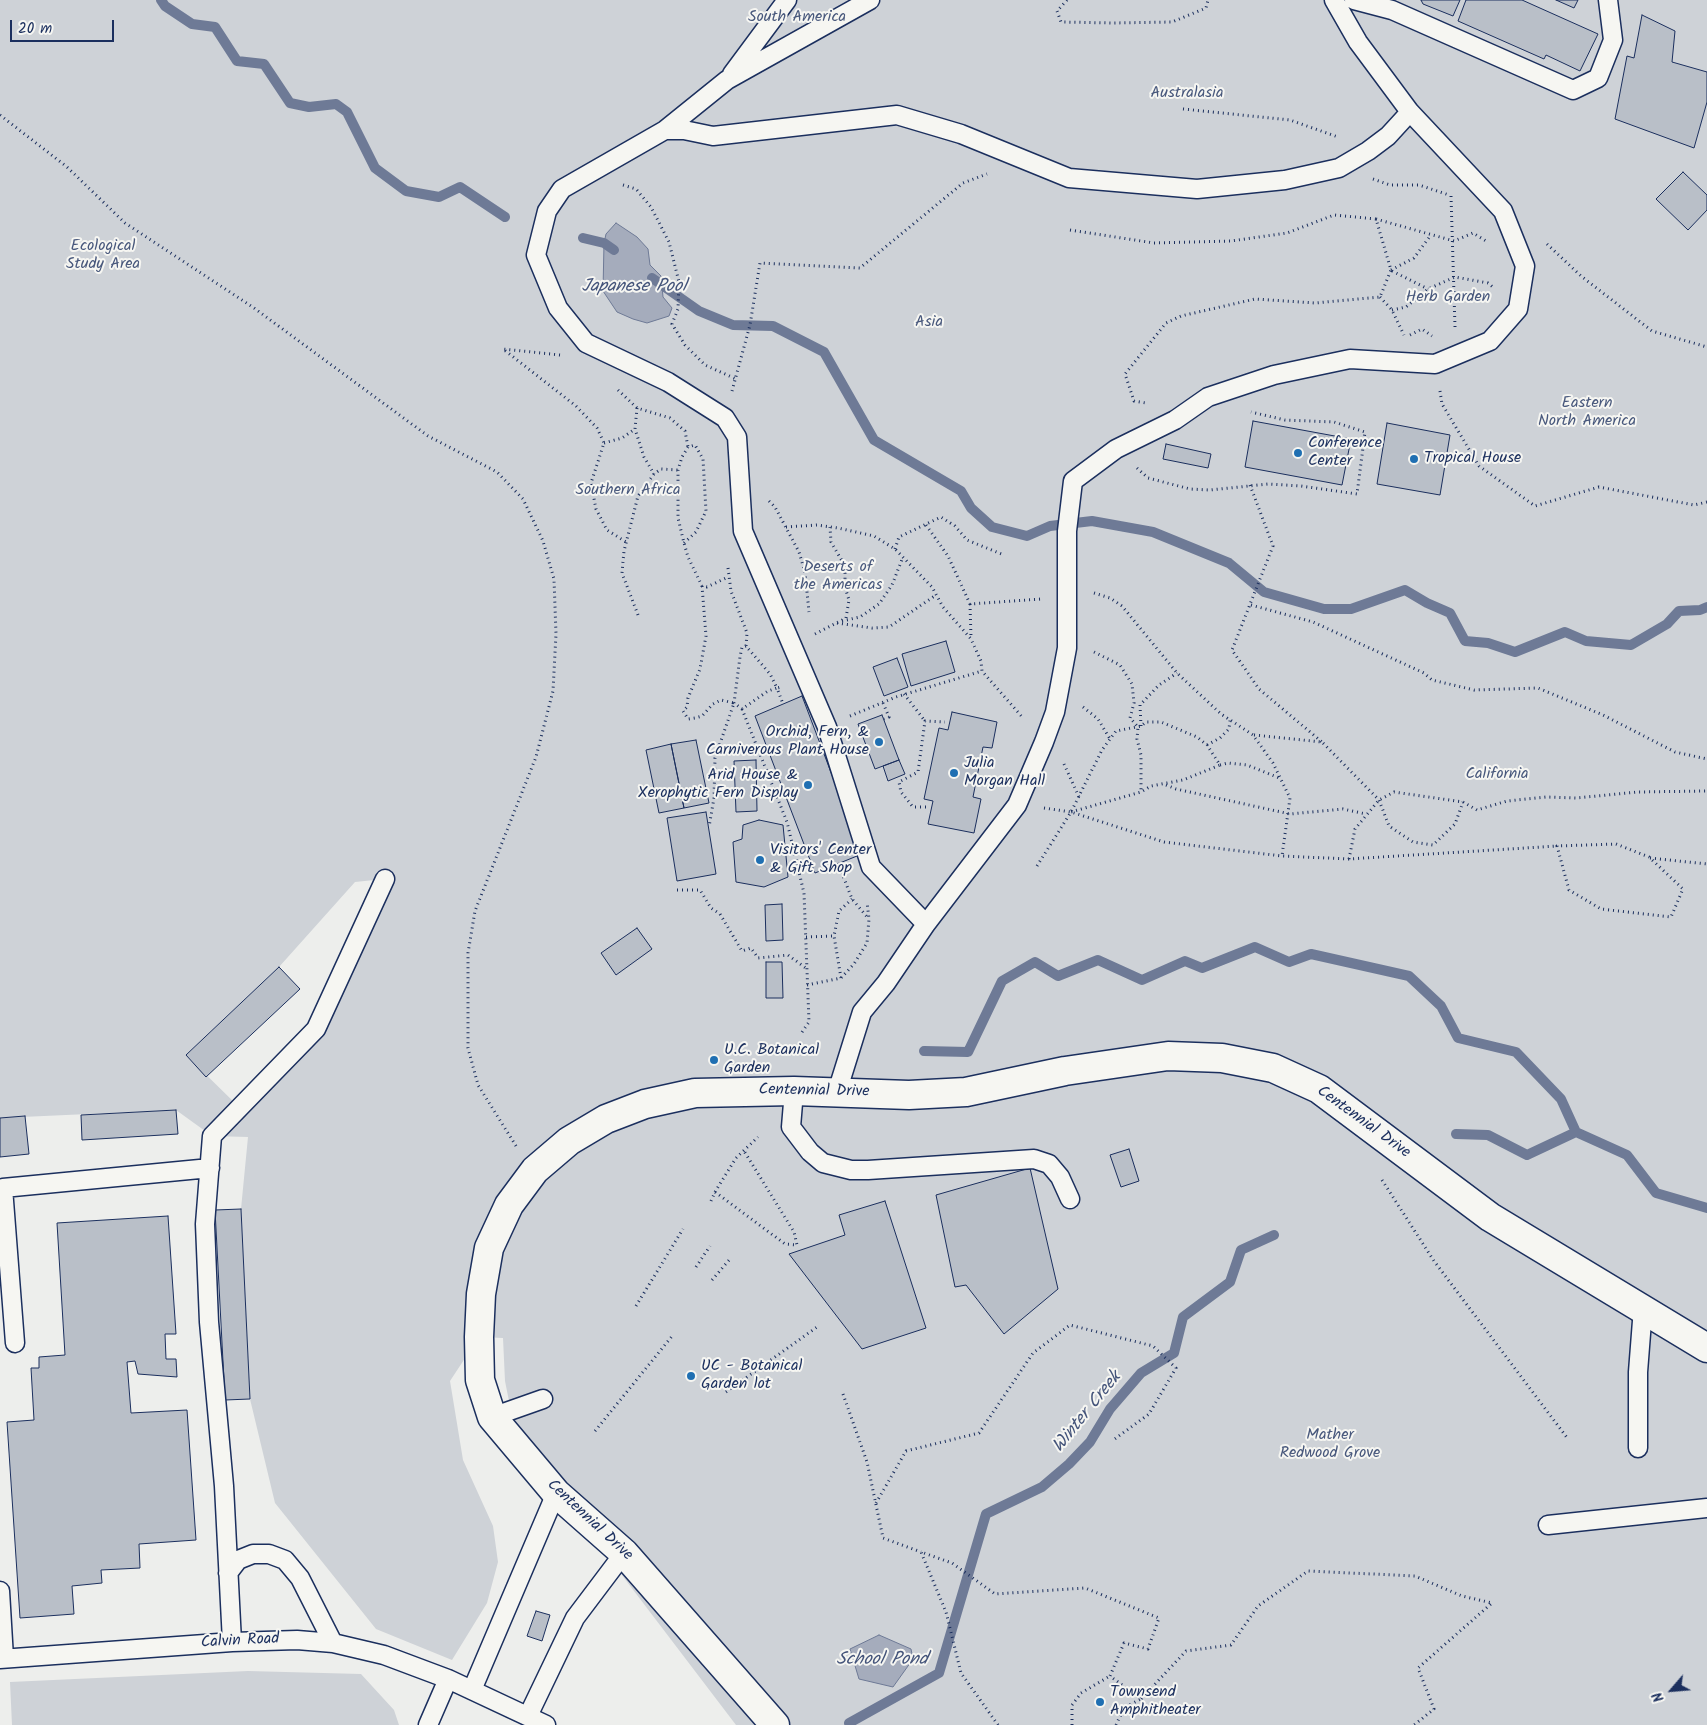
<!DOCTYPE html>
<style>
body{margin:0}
#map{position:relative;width:1707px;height:1725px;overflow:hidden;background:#edeeec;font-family:Kalam,sans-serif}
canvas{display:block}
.north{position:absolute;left:1647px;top:1665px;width:50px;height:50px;-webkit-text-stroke:4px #f6f6f2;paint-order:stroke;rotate:243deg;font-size:14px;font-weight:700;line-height:20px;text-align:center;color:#1b2f5e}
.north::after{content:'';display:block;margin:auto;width:18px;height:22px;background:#1b2f5e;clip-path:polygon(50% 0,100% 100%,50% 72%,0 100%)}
.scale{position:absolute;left:10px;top:20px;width:104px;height:22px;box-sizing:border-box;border:2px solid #1b2f5e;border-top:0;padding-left:6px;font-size:15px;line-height:18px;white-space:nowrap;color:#1b2f5e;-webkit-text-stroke:4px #f6f6f2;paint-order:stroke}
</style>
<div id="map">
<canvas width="1707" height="1725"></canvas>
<div class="north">N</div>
<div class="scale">20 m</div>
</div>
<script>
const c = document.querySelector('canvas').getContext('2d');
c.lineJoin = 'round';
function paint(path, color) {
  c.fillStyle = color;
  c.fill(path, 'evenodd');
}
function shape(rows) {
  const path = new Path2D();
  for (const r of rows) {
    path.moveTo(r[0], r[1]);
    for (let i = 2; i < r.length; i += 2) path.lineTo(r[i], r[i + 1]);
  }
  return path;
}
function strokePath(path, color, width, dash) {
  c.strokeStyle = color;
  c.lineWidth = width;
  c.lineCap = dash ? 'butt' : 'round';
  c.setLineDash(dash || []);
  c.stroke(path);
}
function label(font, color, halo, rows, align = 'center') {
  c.font = font + ' Kalam,sans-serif';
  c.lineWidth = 4;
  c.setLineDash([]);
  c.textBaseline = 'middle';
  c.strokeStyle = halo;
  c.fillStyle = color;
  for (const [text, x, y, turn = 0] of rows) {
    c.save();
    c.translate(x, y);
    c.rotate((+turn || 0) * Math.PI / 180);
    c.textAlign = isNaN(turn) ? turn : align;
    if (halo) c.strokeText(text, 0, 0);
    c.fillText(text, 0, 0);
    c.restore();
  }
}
const green = shape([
 [0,0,1707,0,1707,1725,736,1725,516,1436,505,1381,503,1338,479,1337,450,1381,463,1460,493,1526,498,1562,487,1603,452,1660,376,1629,275,1503,250,1399,241,1209,248,1137,212,1136,176,1110,0,1118],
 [384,879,316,1029,239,1107,186,1055,279,967,355,882],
 [248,1671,361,1674,394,1710,399,1725,12,1725,10,1682]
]);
const water = shape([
 [616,223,637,237,648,249,650,265,661,276,663,297,672,308,669,316,647,323,633,319,617,312,603,291,604,243,606,234,616,223],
 [879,1635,911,1649,913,1659,893,1687,859,1679,850,1649,879,1635]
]);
const stream = shape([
 [161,0,165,6,192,24,215,27,237,61,264,64,290,103,309,107,336,104,347,112,375,168,406,191,439,197,460,187,505,217],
 [583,238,604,243,614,250],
 [652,278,699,311,733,325,773,326,824,352,874,440,961,491,971,508,992,527,1027,536,1050,526,1092,521,1153,532,1229,563,1264,592,1324,609,1351,609,1405,590,1427,603,1450,613,1465,641,1488,643,1515,652,1565,632,1586,641,1631,645,1667,624,1679,611,1700,610,1707,607],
 [924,1051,968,1052,1002,981,1035,962,1058,976,1098,960,1142,980,1185,961,1202,968,1255,947,1289,962,1311,954,1409,976,1441,1006,1458,1038,1516,1052,1561,1099,1576,1132,1627,1155,1656,1193,1707,1208],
 [1456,1134,1488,1135,1527,1155,1576,1132],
 [849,1723,939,1673,986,1514,1042,1487,1069,1464,1090,1442,1110,1409,1141,1373,1174,1353,1183,1317,1230,1282,1241,1250,1274,1235]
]);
const building = shape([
 [1421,0,1460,0,1453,16,1423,4,1421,0],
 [1466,0,1522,0,1598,34,1580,71,1546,55,1544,59,1458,21,1466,0],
 [1556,0,1578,0,1574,8,1556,0],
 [1642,15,1675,31,1672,62,1707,72,1707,102,1694,148,1615,119,1627,56,1634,58,1642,15],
 [1683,172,1707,195,1707,210,1688,230,1656,199,1683,172],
 [1253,421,1351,439,1342,485,1245,467,1253,421],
 [1387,423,1450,435,1440,495,1377,484,1387,423],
 [1166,444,1211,454,1208,468,1163,459,1166,444],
 [946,641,955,672,911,686,902,654,946,641],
 [897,658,908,687,884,696,873,667,897,658],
 [802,696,862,854,815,873,755,716,802,696],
 [952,712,997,722,992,748,983,747,973,797,981,799,974,833,928,824,933,801,924,799,939,728,948,730,952,712],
 [882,715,899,760,875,769,858,724,882,715],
 [696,740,709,803,684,808,671,744,696,740],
 [671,744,684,808,659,813,646,750,671,744],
 [756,760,757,811,736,812,734,761,756,760],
 [899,760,905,774,888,781,883,766,899,760],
 [706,812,716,874,677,881,667,818,706,812],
 [759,820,783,825,788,877,764,887,736,882,733,842,742,839,743,825,759,820],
 [782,904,783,940,766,941,765,905,782,904],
 [637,928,652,949,616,975,601,953,637,928],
 [766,962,782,962,783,998,766,998,766,962],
 [279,967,300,989,206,1077,186,1055,279,967],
 [176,1110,178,1134,82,1140,81,1115,176,1110],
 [25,1116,29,1154,0,1157,0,1118,25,1116],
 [1129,1149,1139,1181,1121,1187,1110,1155,1129,1149],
 [1030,1168,1058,1289,1004,1334,966,1285,955,1287,936,1195,1030,1168],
 [885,1201,926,1328,862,1349,789,1254,845,1235,839,1215,885,1201],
 [241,1209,250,1399,225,1400,215,1210,241,1209],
 [168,1216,176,1334,165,1334,166,1359,176,1359,177,1377,138,1374,135,1361,127,1362,131,1413,187,1410,196,1540,139,1544,140,1568,101,1570,102,1583,72,1586,74,1614,20,1618,7,1422,34,1420,31,1368,39,1368,39,1357,65,1355,57,1223,168,1216],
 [536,1611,550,1615,542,1641,527,1636,536,1611]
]);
const path = shape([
 [1067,0,1057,11,1061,22,1113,23,1172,22,1206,8,1208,0],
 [1183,109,1290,120,1338,137],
 [0,115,67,167,125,223,254,308,428,436,497,472,523,499,543,541,554,579,556,634,553,691,536,757,475,911,468,953,468,1048,478,1085,516,1146],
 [1373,179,1390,185,1419,185,1449,195],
 [623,185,636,189,651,207,669,242,679,282,678,309,672,324,685,345,705,365,736,379],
 [1451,196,1455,327],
 [1376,219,1454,241,1473,233,1486,241],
 [1070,230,1154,243,1231,241,1287,233,1334,215,1376,219,1391,270,1380,297,1315,303,1255,299,1181,316,1166,323,1125,374,1134,401,1146,403],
 [1547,244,1581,276,1652,331,1707,347],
 [1391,270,1414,258,1431,235],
 [1392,271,1428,289],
 [1380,297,1392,310,1404,335],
 [1392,310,1406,307,1428,289,1455,277,1488,283,1494,288],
 [1410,335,1422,329,1432,336],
 [560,355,503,349,576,406,597,428,604,443,591,483,596,509,607,530,626,542],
 [618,390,637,408,670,418,685,431,688,447],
 [732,391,750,325,760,263,860,268,963,183,987,174],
 [1440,391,1442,404,1479,466,1535,506,1599,487,1694,505,1707,502],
 [637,408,635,429,644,457,654,474],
 [604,443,622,438,635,429],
 [1137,468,1148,478,1190,489,1210,490,1268,484,1301,486,1357,494,1365,432,1334,422,1285,420,1251,412],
 [1250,485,1273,546,1232,650,1259,689,1322,742],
 [769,501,775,507,799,552,805,572,809,612],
 [926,525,948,556,970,604,1041,599],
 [786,527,817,525,838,528,874,536,895,549,932,587,943,607,971,639,981,661,982,671,1023,718],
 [684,543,696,532,706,511,703,459,695,445,688,447,682,457,678,470,678,518,684,543,688,557,702,586,707,587,728,577],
 [895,549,899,537,941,517,955,526,967,540,1004,555],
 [728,568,731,591,747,633,746,646,770,674,777,688,781,687],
 [702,586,706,636,700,669,688,698,687,707,683,711,688,719,695,718,702,716,713,704,721,700,734,703,715,758,714,798,709,827],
 [1094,593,1110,598,1122,606,1177,673,1221,714,1253,735,1273,763,1290,798,1282,856],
 [970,604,971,638],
 [1251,605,1313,622,1424,673,1432,680,1474,690,1538,688,1603,715,1675,752,1707,759],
 [638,615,622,573,624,551,638,496,654,474,661,469,678,470],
 [842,621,860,617,879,604,892,585,903,557],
 [837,623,872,628,889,627,936,595],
 [815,634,846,618,849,600,845,587,845,566,831,542,830,527],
 [746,646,742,647,740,657,734,703,742,709,768,691,777,688,783,704],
 [1094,652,1120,665,1132,684,1134,703,1130,718,1138,727,1137,739,1141,755,1141,792],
 [904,694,925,721],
 [883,703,889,717,884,719],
 [1083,707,1098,719,1110,739],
 [742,709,787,822,804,893,809,1022,800,1035],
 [850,716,896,697,982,671],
 [1141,726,1140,705,1159,685,1177,673],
 [1254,735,1322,742,1379,800,1389,826,1413,842,1433,845,1455,824,1463,802],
 [1207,745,1220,738,1229,729,1230,720],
 [1064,764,1079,797],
 [1220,765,1228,763,1247,765,1282,779],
 [1166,785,1176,789,1290,814,1343,809,1366,814],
 [926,807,913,807,901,792,899,782,918,772,925,721,945,722],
 [1044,808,1071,812,1164,842,1282,856,1349,859,1557,846],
 [1616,844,1649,857,1683,889,1671,917,1601,909,1569,890,1557,846,1616,844],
 [1650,858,1707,864],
 [1349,859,1355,829,1379,800,1394,792,1463,802,1477,810,1507,801,1546,797,1576,798,1638,792,1707,791],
 [838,863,852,899,868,918],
 [1037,866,1071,812,1102,750,1116,731,1141,726,1146,722,1161,722,1197,737,1207,745,1220,765,1183,780,1151,786,1141,792,1071,812],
 [677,890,700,890,711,908,720,914,742,951,751,948,758,958,788,955,807,969],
 [806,937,834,936],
 [841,978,834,936,839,911,852,899],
 [807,985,841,978,854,964,867,943,869,919,867,902],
 [1382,1180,1434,1261,1568,1439],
 [715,1192,736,1158,758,1137],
 [711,1201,715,1192,785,1244,797,1245,794,1232,744,1151],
 [696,1267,710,1246],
 [712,1280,730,1259],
 [636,1306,683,1229],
 [726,1392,817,1327],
 [843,1394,867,1462,883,1538,921,1552],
 [595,1431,673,1335],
 [876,1503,906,1451,979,1433,1033,1353,1070,1325,1153,1346,1176,1368,1149,1414,1112,1441],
 [998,1725,961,1673,946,1612,921,1552,952,1563,995,1594,1085,1588,1159,1618,1148,1649,1124,1643,1110,1676,1141,1699,1186,1651,1231,1645,1258,1606,1308,1571,1415,1576,1462,1596,1492,1603,1418,1668,1434,1709,1414,1725],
 [1072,1725,1072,1705,1081,1693,1110,1676],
 [1116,1725,1120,1716,1131,1704,1141,1699]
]);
const lane = shape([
 [870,0,727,80,665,130,562,189,547,211,536,255,558,308,586,343,668,382,725,418,737,437,743,531,827,727,871,867,926,924],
 [1354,0,1392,10,1573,90,1598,78,1613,40,1608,0],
 [732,74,787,0],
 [665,130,684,130,713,136,897,115,961,134,1069,178,1197,189,1285,180,1339,168,1368,151,1388,136,1410,112],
 [794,1091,791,1127,810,1152,823,1163,851,1170,868,1170,1034,1159,1049,1164,1060,1177,1070,1199],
 [837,1092,862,1012,886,983,926,924,1017,805,1044,742,1055,712,1067,648,1067,531,1073,481,1116,449,1175,420,1208,397,1274,375,1350,359,1435,364,1490,341,1518,309,1525,266,1503,211,1410,112,1358,42,1334,0],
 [15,1343,3,1188,210,1168],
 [492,1417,543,1399],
 [1638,1448,1638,1372,1643,1308],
 [1548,1525,1707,1508],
 [228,1573,238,1560,253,1554,269,1554,285,1560,300,1578,333,1643],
 [0,1591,4,1658],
 [232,1642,224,1486,209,1322,205,1224,212,1136,316,1029,385,879],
 [0,1659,232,1642,297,1640,333,1643,384,1655,448,1679,546,1725],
 [472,1690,556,1493],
 [528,1716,575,1618,624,1553],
 [428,1725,448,1679]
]);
const secondary = shape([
 [775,1725,624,1553,556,1493,492,1417,480,1380,479,1337,481,1294,489,1248,509,1205,535,1170,569,1141,606,1119,645,1104,695,1093,794,1091,909,1095,966,1092,1065,1071,1168,1056,1222,1058,1273,1068,1319,1089,1490,1217,1707,1348]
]);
const markers = [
 [1298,453,5,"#1f6fb2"],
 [1414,459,5,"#1f6fb2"],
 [879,742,5,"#1f6fb2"],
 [954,773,5,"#1f6fb2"],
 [808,785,5,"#1f6fb2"],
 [760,860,5,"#1f6fb2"],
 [714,1060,5,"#1f6fb2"],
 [691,1376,5,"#1f6fb2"],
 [1100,1702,5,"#1f6fb2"]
];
const parkNames = [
 ["South America",797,18],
 ["Australasia",1187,94],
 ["Ecological",103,247],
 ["Study Area",103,265],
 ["Herb Garden",1448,298],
 ["Asia",929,323],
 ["Eastern",1587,404],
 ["North America",1587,422],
 ["Southern Africa",628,491],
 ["Deserts of",838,568],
 ["the Americas",838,586],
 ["California",1497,775],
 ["Mather",1330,1436],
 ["Redwood Grove",1330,1454]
];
const poiNames = [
 ["Conference",1308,444],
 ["Center",1308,462],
 ["Tropical House",1424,459],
 ["Orchid, Fern, &",869,733,"right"],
 ["Carniverous Plant House",869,751,"right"],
 ["Julia",964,764],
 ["Morgan Hall",964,782],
 ["Arid House &",798,776,"right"],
 ["Xerophytic Fern Display",798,794,"right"],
 ["Visitors' Center",770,851],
 ["& Gift Shop",770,869],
 ["U.C. Botanical",724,1051],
 ["Garden",724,1069],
 ["UC - Botanical",701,1367],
 ["Garden lot",701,1385],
 ["Townsend",1110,1693],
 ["Amphitheater",1110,1711]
];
const streetNames = [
 ["Centennial Drive",814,1092,1],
 ["Centennial Drive",1363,1123,36],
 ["Centennial Drive",589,1521,43],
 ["Calvin Road",240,1642,-3]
];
const waterNames = [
 ["Japanese Pool",634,288],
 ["Winter Creek",1088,1413,-51],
 ["School Pond",882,1661]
];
paint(green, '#ced2d7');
paint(water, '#a5acbc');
strokePath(water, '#6e7a96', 1);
strokePath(stream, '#6e7a96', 10);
paint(building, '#b9bfc8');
strokePath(building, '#1b2f5e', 1);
strokePath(lane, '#1b2f5e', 21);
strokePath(secondary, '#1b2f5e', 31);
strokePath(path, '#1b2f5e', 3, [1, 4]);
strokePath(lane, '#f6f6f2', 18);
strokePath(secondary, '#f6f6f2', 28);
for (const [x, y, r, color] of markers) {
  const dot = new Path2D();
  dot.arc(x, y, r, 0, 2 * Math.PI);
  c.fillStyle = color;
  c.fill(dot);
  strokePath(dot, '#f6f6f2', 2);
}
label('16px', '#48587c', '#f6f6f2', parkNames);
label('16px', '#1b2f5e', '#f6f6f2', poiNames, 'left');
label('16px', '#1b2f5e', '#f6f6f2', streetNames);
label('italic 18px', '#44547a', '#f6f6f2', waterNames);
</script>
